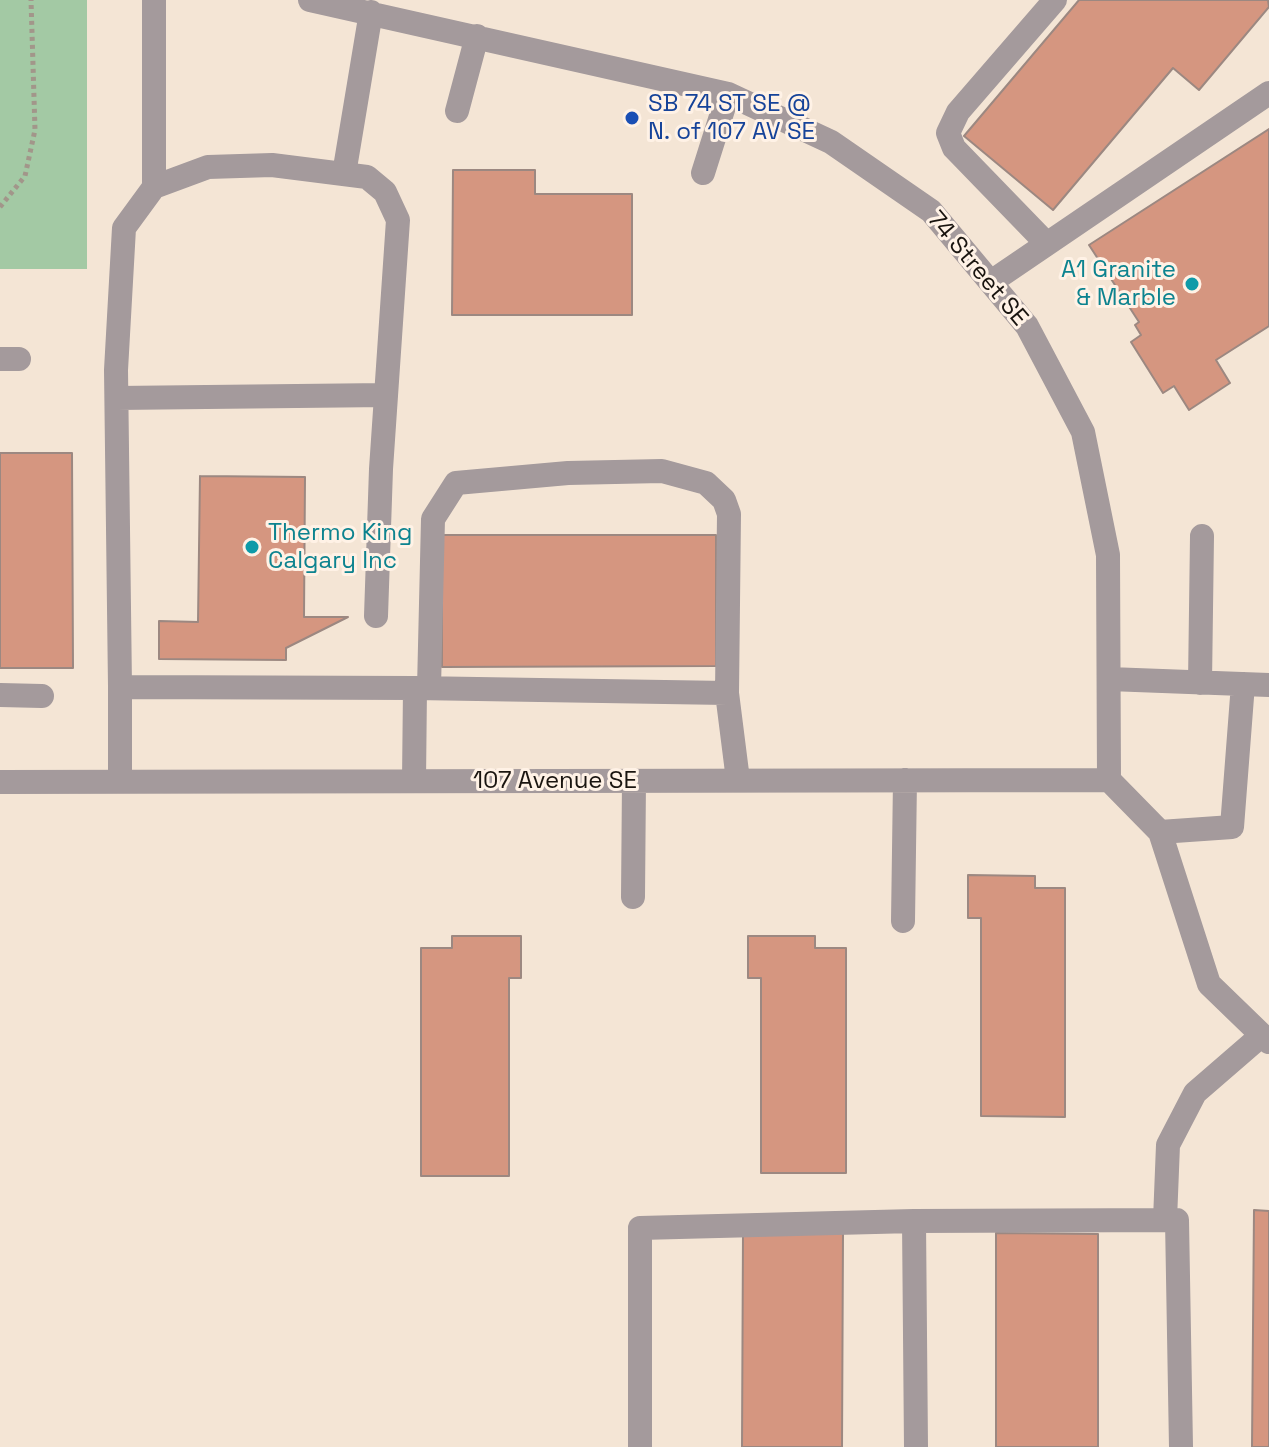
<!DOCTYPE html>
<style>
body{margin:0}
canvas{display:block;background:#f4e5d5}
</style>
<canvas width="1269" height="1447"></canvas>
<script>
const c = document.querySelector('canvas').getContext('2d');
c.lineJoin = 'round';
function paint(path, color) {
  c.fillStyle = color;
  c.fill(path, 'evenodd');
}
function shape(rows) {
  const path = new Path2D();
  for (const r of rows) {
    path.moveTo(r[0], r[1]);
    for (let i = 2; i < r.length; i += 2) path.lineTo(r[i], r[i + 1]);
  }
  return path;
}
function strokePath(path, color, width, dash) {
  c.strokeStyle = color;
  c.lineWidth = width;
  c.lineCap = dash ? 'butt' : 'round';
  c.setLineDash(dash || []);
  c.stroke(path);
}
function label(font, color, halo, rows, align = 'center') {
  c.font = font + ' "Space Grotesk",sans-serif';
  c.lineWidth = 6;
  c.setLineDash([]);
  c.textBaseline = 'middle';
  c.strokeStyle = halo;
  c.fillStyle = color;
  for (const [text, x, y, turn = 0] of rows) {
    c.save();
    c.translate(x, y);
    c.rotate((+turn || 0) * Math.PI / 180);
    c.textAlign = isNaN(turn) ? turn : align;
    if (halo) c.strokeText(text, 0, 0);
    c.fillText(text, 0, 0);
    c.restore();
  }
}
const green = shape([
 [0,0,87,0,87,269,0,269]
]);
const building = shape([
 [1079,0,1268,0,1269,7,1199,90,1173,68,1053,210,964,136,1079,0],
 [1269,129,1269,326,1216,360,1230,383,1189,410,1174,386,1163,393,1131,342,1141,335,1135,325,1139,322,1089,245,1269,129],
 [453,170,535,170,535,194,632,194,632,315,452,315,453,170],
 [0,453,72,453,73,668,0,668,0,453],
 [200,476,305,477,304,617,348,617,286,648,286,660,159,659,159,621,198,622,200,476],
 [442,535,716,535,716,666,442,667,442,535],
 [968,875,1035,876,1035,888,1065,888,1065,1117,981,1116,981,918,968,918,968,875],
 [452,936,521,936,521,978,509,978,509,1176,421,1176,421,948,452,948,452,936],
 [748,936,815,936,815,948,846,948,846,1173,761,1173,761,978,748,978,748,936],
 [1254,1210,1269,1211,1269,1447,1252,1447,1254,1210],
 [743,1232,843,1232,842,1447,742,1447,743,1232],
 [996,1233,1098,1234,1098,1447,996,1447,996,1233]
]);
const path = shape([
 [0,207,25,176,35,130,31,0]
]);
const minor = shape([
 [310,0,728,94,831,142,931,211,1027,326,1083,432,1108,555,1109,780],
 [457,111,477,36],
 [703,173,728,94],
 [344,174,371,12],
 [154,187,154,0],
 [1047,244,954,148,948,133,958,112,1055,0],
 [991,282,1269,93],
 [0,359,19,359],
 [117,398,386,395],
 [1109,679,1269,685],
 [1200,683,1202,536],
 [120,687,116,370,124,228,154,187,208,167,272,165,367,177,385,192,398,220,381,469,376,616],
 [415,688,727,693,738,780],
 [429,688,433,519,456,483,568,473,662,471,706,483,724,500,729,514,727,693],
 [0,695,42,696],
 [1109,780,1160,832,1209,984,1269,1042],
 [0,782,1109,780],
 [120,782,120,687,415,688,414,781],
 [1160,832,1232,827,1243,684],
 [633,897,634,780],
 [903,921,905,780],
 [1165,1220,1168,1145,1195,1093,1262,1035],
 [914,1221,916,1447],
 [640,1447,640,1228,914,1221,1177,1220,1181,1447]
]);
const markers = [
 [632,118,8,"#1a4fb4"],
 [1192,284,8,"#0f9aa8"],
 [252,547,8,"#0f9aa8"]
];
const transitNames = [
 ["SB 74 ST SE @",648,104],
 ["N. of 107 AV SE",648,132]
];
const streetNames = [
 ["74 Street SE",977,269,50],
 ["107 Avenue SE",555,781]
];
const cultureNames = [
 ["A1 Granite",1176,270],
 ["& Marble",1176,298],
 ["Thermo King",268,533,"left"],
 ["Calgary Inc",268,561,"left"]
];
paint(green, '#a3c9a4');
paint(building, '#d59680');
strokePath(building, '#9c8881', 2);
strokePath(path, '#a2968a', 5, [4, 4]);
strokePath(minor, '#a49a9c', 24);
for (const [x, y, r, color] of markers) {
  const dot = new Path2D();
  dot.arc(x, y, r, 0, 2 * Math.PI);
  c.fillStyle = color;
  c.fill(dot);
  strokePath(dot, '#fff2e6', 3);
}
label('24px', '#164399', '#fff2e6', transitNames, 'left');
label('24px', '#1a1510', '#fff2e6', streetNames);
label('24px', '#0d838f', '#fff2e6', cultureNames, 'right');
</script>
